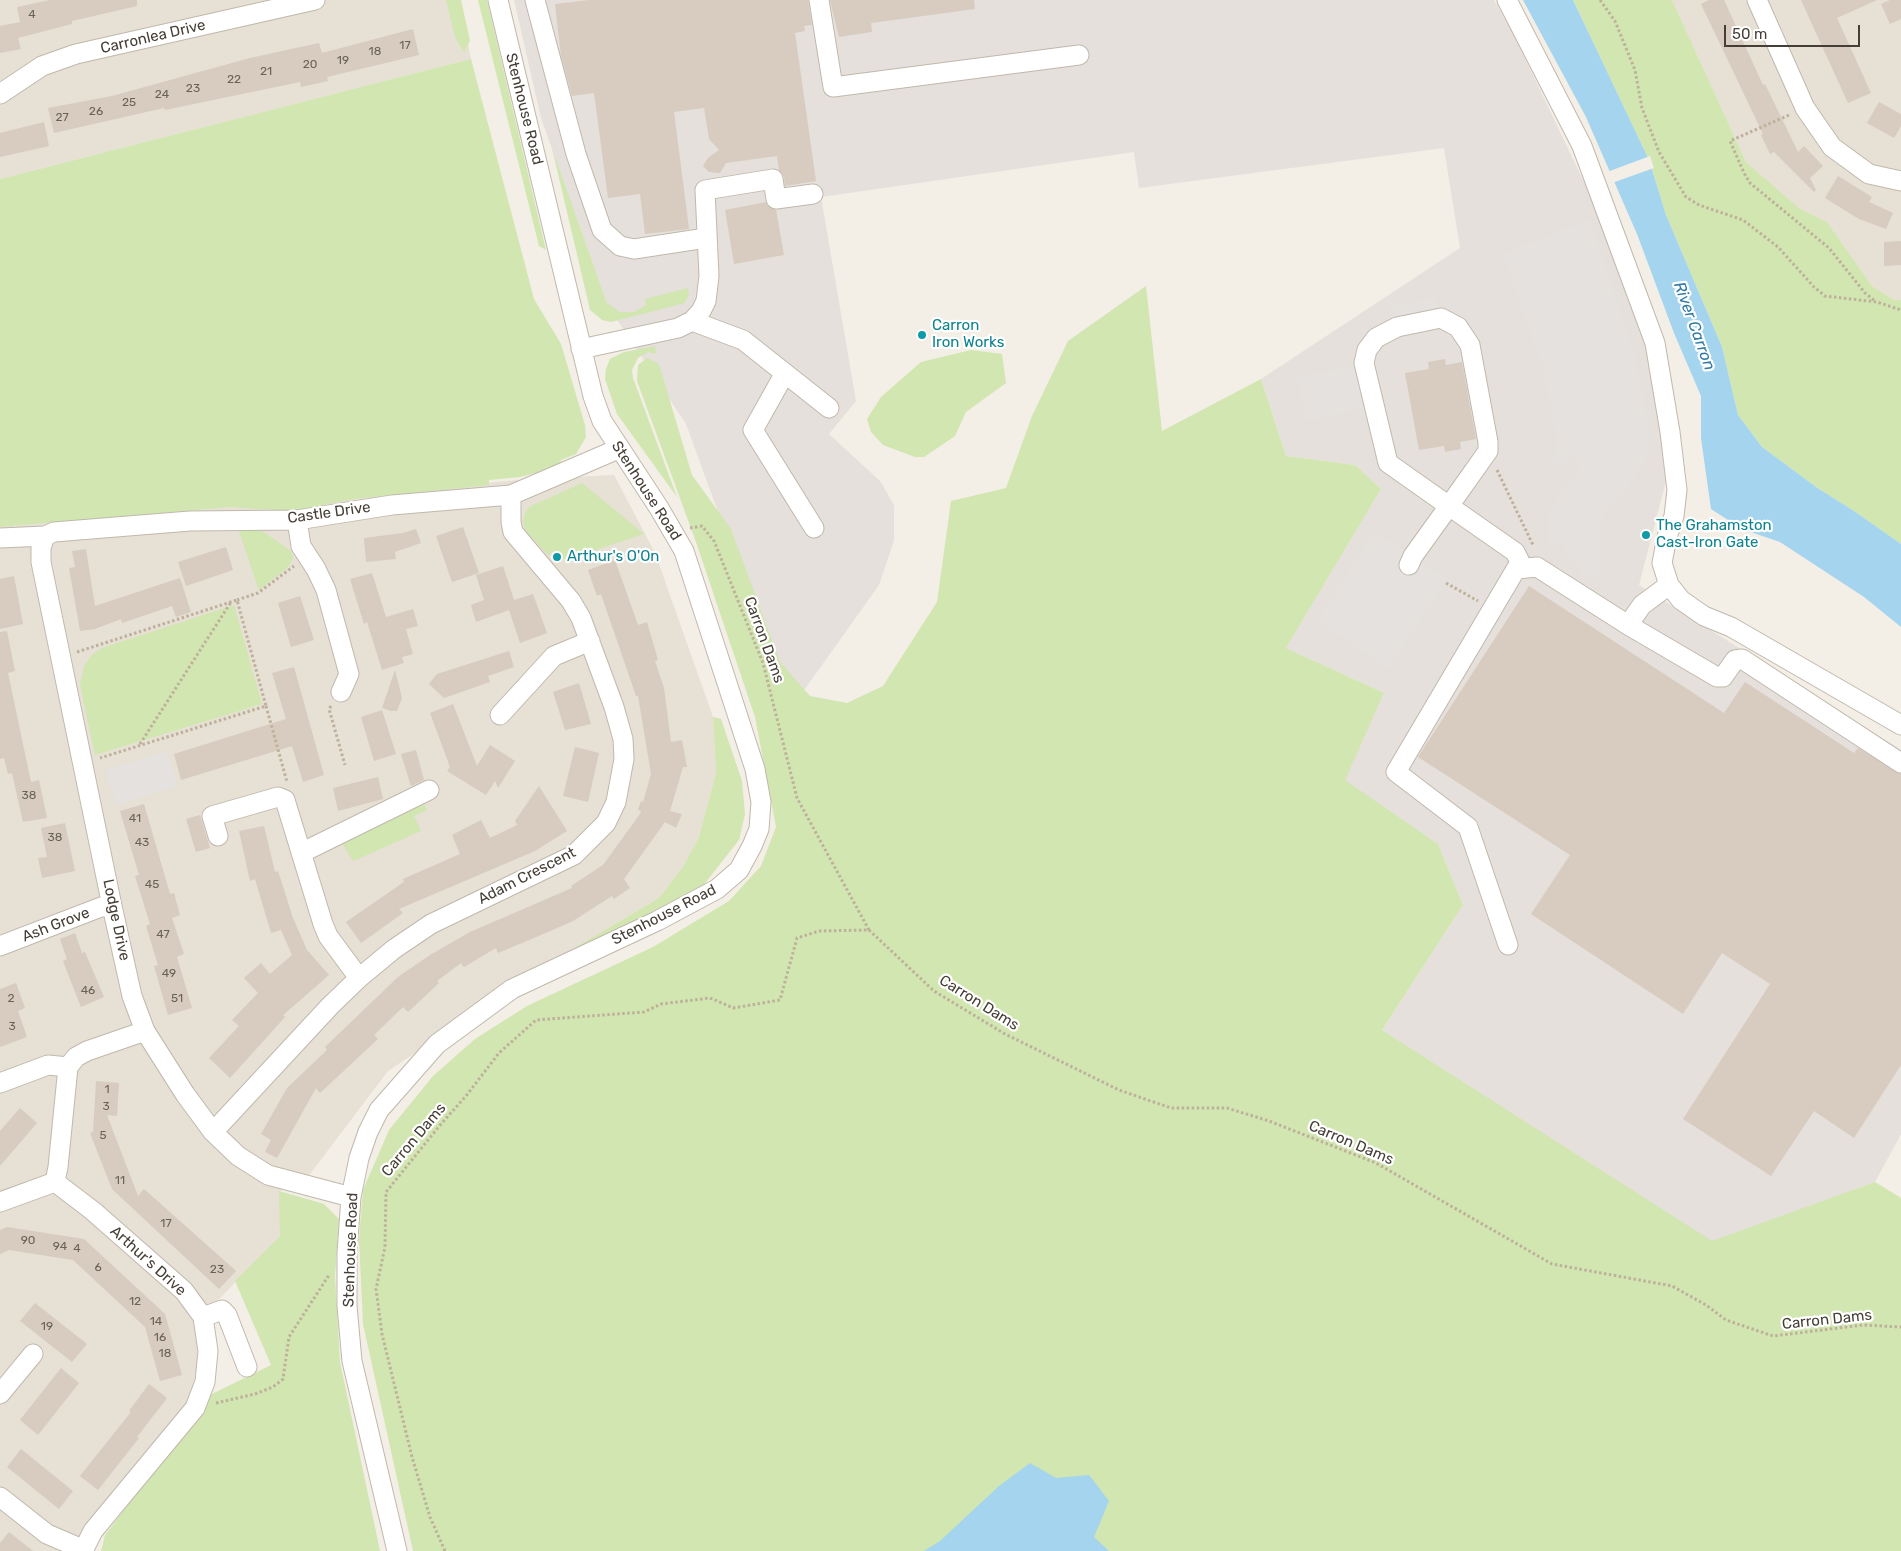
<!DOCTYPE html>
<style>
body{margin:0}
#map{position:relative;width:1901px;height:1551px;overflow:hidden;background:#f3eee6;font-family:Rubik,sans-serif}
canvas{display:block}
.scale{position:absolute;left:1724px;top:25px;width:136px;height:22px;box-sizing:border-box;border:2px solid #453e36;border-top:0;padding-left:6px;font-size:15px;line-height:18px;white-space:nowrap;color:#453e36;-webkit-text-stroke:4px #fff;paint-order:stroke}
</style>
<div id="map">
<canvas width="1901" height="1551"></canvas>
<div class="scale">50 m</div>
</div>
<script>
const c = document.querySelector('canvas').getContext('2d');
c.lineJoin = 'round';
function paint(path, color) {
  c.fillStyle = color;
  c.fill(path, 'evenodd');
}
function shape(rows) {
  const path = new Path2D();
  for (const r of rows) {
    path.moveTo(r[0], r[1]);
    for (let i = 2; i < r.length; i += 2) path.lineTo(r[i], r[i + 1]);
  }
  return path;
}
function strokePath(path, color, width, dash) {
  c.strokeStyle = color;
  c.lineWidth = width;
  c.lineCap = dash ? 'butt' : 'round';
  c.setLineDash(dash || []);
  c.stroke(path);
}
function label(font, color, halo, rows, align = 'center') {
  c.font = font + ' Rubik,sans-serif';
  c.lineWidth = 4.5;
  c.setLineDash([]);
  c.textBaseline = 'middle';
  c.strokeStyle = halo;
  c.fillStyle = color;
  for (const [text, x, y, turn = 0] of rows) {
    c.save();
    c.translate(x, y);
    c.rotate((+turn || 0) * Math.PI / 180);
    c.textAlign = isNaN(turn) ? turn : align;
    if (halo) c.strokeText(text, 0, 0);
    c.fillText(text, 0, 0);
    c.restore();
  }
}
const residential = shape([
 [0,0,459,0,471,59,0,179],
 [1672,0,1901,0,1901,300,1894,300,1872,286,1827,222,1799,208,1746,162],
 [614,475,655,553,713,717,716,772,699,837,683,867,659,898,549,963,388,1071,310,1174,280,1191,280,1236,196,1323,198,1363,188,1407,77,1551,0,1551,0,527,519,480]
]);
const industrial = shape([
 [514,0,1494,0,1511,29,1592,199,1645,346,1655,395,1666,481,1639,585,1901,750,1901,1134,1875,1182,1712,1242,1382,1030,1463,905,1438,844,1344,780,1384,693,1286,648,1381,489,1355,465,1286,456,1261,379,1460,248,1444,148,1139,188,1134,152,821,197,856,401,829,434,880,481,894,505,894,541,879,585,790,710,686,424,608,306,541,118]
]);
const green = shape([
 [446,0,461,0,470,41,464,52,455,37],
 [478,0,487,0,546,250,539,246],
 [1573,0,1672,0,1746,162,1799,208,1827,222,1872,286,1894,300,1901,300,1901,544,1854,511,1816,487,1762,447,1738,415,1722,347,1666,215,1649,160],
 [471,59,534,299,561,344,585,425,586,437,576,454,561,460,560,467,520,477,489,480,489,485,354,499,292,511,230,507,0,527,0,179],
 [552,148,607,303,620,312,634,312,646,305,645,299,688,288,689,295,685,303,611,322,602,320,590,310],
 [1146,286,1162,431,1261,379,1286,456,1355,465,1381,489,1286,648,1384,693,1345,780,1438,844,1463,905,1382,1030,1712,1241,1875,1182,1901,1198,1901,1551,413,1551,363,1324,359,1239,363,1190,389,1130,433,1076,475,1039,527,1006,653,947,729,901,761,866,776,827,755,717,696,542,637,381,638,365,647,358,659,364,692,475,731,529,780,662,810,696,847,703,883,686,937,602,951,501,1006,488,1032,416,1068,341],
 [655,346,656,354,648,352,638,358,632,370,633,378,677,497,617,414,605,379,606,369,610,359,624,352],
 [971,350,1002,354,1006,383,966,412,955,436,924,457,915,457,883,445,871,432,867,419,881,397,921,362],
 [582,483,644,534,565,560,555,550,548,555,525,530,523,521,525,513,529,507],
 [238,528,259,529,291,551,293,558,288,567,259,590],
 [234,605,262,704,95,755,80,685,84,666,92,655,102,648],
 [713,717,721,719,742,781,745,814,739,840,702,887,549,963,659,898,683,867,699,837,716,772],
 [422,800,427,810,414,816,421,831,353,861,340,840],
 [279,1191,324,1204,339,1219,335,1276,340,1362,380,1551,101,1551,105,1535,212,1394,271,1365,235,1281,280,1236]
]);
const parking = shape([
 [1589,219,1634,353,1650,434,1650,444,1643,467,1599,524,1600,577,1583,578,1561,545,1547,545,1550,509,1581,464,1573,457,1563,469,1551,458,1558,447,1543,368,1502,254],
 [1436,297,1441,318,1397,327,1392,306],
 [1355,366,1365,408,1306,421,1297,377],
 [1374,531,1448,579,1388,669,1317,621],
 [167,751,178,786,116,805,105,770]
]);
const water = shape([
 [1523,0,1573,0,1649,160,1666,215,1722,347,1738,415,1762,447,1816,487,1854,511,1901,544,1901,627,1864,597,1780,542,1742,529,1711,509,1701,438,1701,396,1674,333,1637,234,1586,117],
 [1030,1463,1056,1478,1089,1475,1109,1501,1094,1537,1109,1551,924,1551,940,1541,999,1486]
]);
const pier = shape([
 [1650,156,1654,168,1612,183,1607,172]
]);
const building = shape([
 [50,0,137,0,137,6,72,21,72,24,18,38,21,49,0,53,0,26,20,22,17,7],
 [589,0,808,0,812,25,804,26,805,31,795,33,816,181,785,186,784,177,779,170,777,156,726,163,720,173,709,172,703,166,708,158,719,150,709,139,704,108,674,112,689,229,645,234,640,194,608,198,594,93,572,96,561,56,555,4],
 [830,0,974,0,975,9,871,23,872,32,839,37],
 [1709,0,1724,0,1763,85,1765,84,1798,152,1804,146,1823,166,1810,178,1816,190,1814,192,1774,152,1770,154,1761,135,1763,134,1701,4],
 [1801,0,1877,0,1837,18,1871,93,1848,103],
 [1890,0,1901,0,1901,19,1890,24,1881,4],
 [413,29,419,55,327,77,328,81,301,87,300,82,165,110,164,108,54,133,48,108,112,96,250,58,319,43,322,53],
 [1879,102,1901,114,1901,126,1894,138,1867,123],
 [44,122,49,146,0,157,0,133],
 [1838,176,1872,197,1869,202,1893,213,1886,229,1859,219,1825,198],
 [766,202,768,206,776,210,784,255,734,264,725,210],
 [1901,241,1901,265,1884,266,1884,242],
 [1445,359,1446,365,1462,362,1476,439,1460,442,1461,449,1445,452,1444,446,1419,450,1405,373,1429,369,1428,362],
 [463,527,479,573,452,582,436,536],
 [416,529,421,543,395,552,396,559,366,562,364,538,403,533],
 [226,547,233,570,186,586,178,562],
 [86,549,95,606,180,578,191,612,176,617,172,606,122,623,121,619,95,629,80,631,69,568,75,567,72,551],
 [615,560,638,625,647,622,658,660,655,661,664,688,671,742,682,740,687,767,683,767,670,811,682,814,676,828,665,822,624,879,630,888,614,899,612,896,573,921,541,935,498,953,496,948,464,967,461,963,437,981,439,983,408,1012,403,1007,374,1035,378,1039,320,1093,316,1088,277,1158,265,1152,271,1140,261,1134,287,1088,327,1050,325,1047,398,977,430,955,470,932,572,888,571,886,603,865,640,814,641,811,638,810,641,801,643,802,651,774,638,696,636,696,601,594,597,596,588,570],
 [503,566,514,600,533,594,547,633,520,643,509,610,476,622,471,605,484,600,476,575],
 [372,573,386,617,413,609,418,626,406,629,413,654,402,657,404,663,382,670,367,622,364,624,350,579],
 [14,576,23,624,0,629,0,579],
 [1529,586,1724,713,1745,682,1854,753,1858,748,1901,774,1901,1065,1854,1138,1814,1111,1771,1176,1683,1119,1770,984,1722,953,1683,1014,1531,914,1570,855,1418,757],
 [300,596,314,640,291,647,278,603],
 [7,631,15,671,8,673,31,782,39,780,47,818,23,822,12,773,8,774,4,758,0,759,0,632],
 [509,651,514,667,488,676,490,682,444,698,429,684,437,674],
 [294,667,324,775,303,782,292,746,181,780,174,754,286,719,272,673],
 [395,670,402,698,397,711,391,711,382,708],
 [579,683,591,724,565,730,553,692],
 [453,704,477,766,490,745,515,761,498,788,495,781,486,795,447,771,450,767,430,713],
 [382,710,396,754,374,761,361,717],
 [575,747,599,753,588,802,563,796],
 [416,750,424,780,411,786,401,754],
 [378,777,383,799,338,811,333,788],
 [539,786,567,831,535,851,399,909,403,913,361,943,346,922,404,882,403,879,460,854,452,835,481,820,490,838,517,825,515,821],
 [144,804,170,894,174,893,180,915,172,918,184,954,177,957,192,1008,168,1015,154,966,158,965,146,926,150,924,135,876,139,875,120,811],
 [200,815,210,848,196,852,186,819],
 [65,823,75,871,42,878,38,858,47,857,41,828],
 [264,826,275,872,278,871,293,918,307,950,329,975,283,1015,285,1017,230,1078,209,1058,239,1026,232,1020,258,993,244,978,261,963,270,974,292,955,281,930,271,933,255,879,250,881,239,831],
 [75,933,82,953,85,952,104,997,81,1007,63,961,67,959,60,939],
 [16,983,25,1008,18,1011,27,1037,0,1047,0,989],
 [96,1081,119,1083,117,1116,107,1115,138,1196,144,1189,236,1271,219,1289,112,1189,90,1133,93,1132],
 [20,1108,37,1123,0,1166,0,1131],
 [7,1227,84,1239,165,1314,182,1375,160,1381,145,1327,73,1260,9,1250,0,1254,0,1230],
 [35,1303,87,1344,72,1362,20,1321],
 [61,1368,79,1383,38,1435,20,1420],
 [149,1384,167,1398,137,1437,139,1438,98,1490,80,1476,131,1412,129,1411],
 [21,1449,73,1491,59,1509,7,1467],
 [9,1532,33,1551,0,1551,0,1543]
]);
const path = shape([
 [1600,0,1615,21,1635,70,1642,108,1659,152,1686,197,1699,205,1743,220,1778,247,1814,287,1825,296,1877,302,1901,310],
 [1789,115,1730,141,1744,173,1750,183,1829,248,1865,293,1875,301],
 [1497,470,1533,545],
 [690,528,702,526,714,541,763,663,797,798,869,930],
 [1446,583,1478,601],
 [237,600,258,593,294,566],
 [77,652,237,600,266,706,100,758],
 [266,706,287,782],
 [331,706,329,709,345,765],
 [140,744,231,602],
 [216,1403,255,1394,273,1387,283,1379,289,1337,329,1275],
 [445,1551,430,1517,412,1457,382,1334,376,1289,385,1247,386,1192,441,1124,466,1096,499,1053,536,1020,644,1012,661,1004,710,998,733,1008,780,1000,797,938,819,931,869,930,934,991,1005,1034,1119,1090,1171,1108,1227,1108,1269,1121,1376,1163,1552,1264,1672,1286,1706,1305,1726,1320,1773,1336,1863,1325,1901,1327]
]);
const minor = shape([
 [535,0,576,154,602,230,620,246,634,249,706,238],
 [819,0,833,87,1079,55],
 [1507,0,1582,146,1655,343,1670,432,1677,490,1674,516,1667,537,1662,563,1669,585,1681,600,1704,616,1731,627,1901,725],
 [1757,0,1805,108,1832,147,1869,174,1901,181],
 [0,94,42,66,76,54,315,0],
 [692,321,743,340,829,408],
 [581,349,678,328,692,321,701,311,706,301,709,276,705,190,773,179,776,199,813,194],
 [785,373,753,430,814,528],
 [297,520,301,546,316,569,326,590,349,674,341,692],
 [45,536,41,548,41,562,112,906,132,996,145,1031,185,1094,213,1132,238,1156,268,1175,351,1197],
 [0,538,45,536,54,532,190,521,297,520,392,505,511,495,618,449],
 [1409,565,1413,556,1449,506,1488,451,1488,442,1470,345,1458,327,1441,318,1397,327,1376,338,1367,350,1364,363,1388,463,1449,506,1515,552,1523,568],
 [1628,625,1717,677,1723,677,1735,660,1742,659,1901,763],
 [500,715,554,656,590,641],
 [218,836,212,816,278,797,285,800,323,924,328,936,359,978],
 [301,853,429,790],
 [1508,945,1468,827,1396,772,1516,569,1537,567,1628,625,1642,605,1669,585],
 [0,946,101,907,112,906],
 [0,1083,48,1065,68,1067],
 [213,1132,330,1006,359,978,394,949,431,924,574,855,606,823,616,802,624,759,623,739,614,707,581,618,571,601,513,532,511,522,511,495],
 [0,1202,55,1182],
 [203,1317,222,1310,227,1315,247,1367],
 [0,1394,33,1354],
 [0,1497,47,1534,82,1549],
 [83,1551,93,1531,195,1408,205,1382,208,1351,203,1317,184,1291,93,1211,55,1182,58,1167,68,1067,76,1057,87,1051,145,1031],
 [397,1551,352,1361,347,1306,347,1253,351,1197,359,1158,368,1132,379,1110,437,1044,512,989,657,921,717,889,739,870,752,846,759,829,761,802,755,769,684,551,659,508,602,421,593,396,498,0]
]);
const markers = [
 [922,335,5,"#0f9aa8"],
 [1646,535,5,"#0f9aa8"],
 [557,557,5,"#0f9aa8"]
];
const numberNames = [
 ["4",32,15],
 ["17",405,46],
 ["18",375,52],
 ["19",343,61],
 ["20",310,65],
 ["21",266,72],
 ["22",234,80],
 ["23",193,89],
 ["24",162,95],
 ["25",129,103],
 ["26",96,112],
 ["27",62,118],
 ["38",29,796],
 ["41",135,819],
 ["38",55,838],
 ["43",142,843],
 ["45",152,885],
 ["47",163,935],
 ["49",169,974],
 ["46",88,991],
 ["2",11,999],
 ["51",177,999],
 ["3",12,1027],
 ["1",107,1090],
 ["3",106,1107],
 ["5",103,1136],
 ["11",120,1181],
 ["17",166,1224],
 ["90",28,1241],
 ["94",60,1247],
 ["4",77,1249],
 ["6",98,1268],
 ["23",217,1270],
 ["12",135,1302],
 ["14",156,1322],
 ["19",47,1327],
 ["16",160,1338],
 ["18",165,1354]
];
const streetNames = [
 ["Carronlea Drive",153,37,-13],
 ["Stenhouse Road",524,109,76],
 ["Stenhouse Road",646,491,57],
 ["Castle Drive",329,513,-8],
 ["Carron Dams",764,640,70],
 ["Adam Crescent",527,876,-27],
 ["Stenhouse Road",664,915,-27],
 ["Lodge Drive",116,920,78],
 ["Ash Grove",56,925,-21],
 ["Carron Dams",979,1003,32],
 ["Carron Dams",414,1140,-50],
 ["Carron Dams",1351,1143,23],
 ["Stenhouse Road",351,1250,-88],
 ["Arthur's Drive",148,1261,42],
 ["Carron Dams",1827,1320,-6]
];
const cultureNames = [
 ["Carron",932,326],
 ["Iron Works",932,343],
 ["The Grahamston",1656,526],
 ["Cast-Iron Gate",1656,543],
 ["Arthur's O'On",567,557]
];
const waterNames = [
 ["River Carron",1694,326,70]
];
paint(residential, '#e6e0d5');
paint(industrial, '#e5e0db');
paint(green, '#d1e6b0');
paint(parking, '#e4e1de');
paint(water, '#a4d4ee');
paint(pier, '#f3eee6');
paint(building, '#d7ccbf');
strokePath(minor, '#c1b8ac', 21);
strokePath(path, '#bfb09b', 3, [2.5, 2.5]);
strokePath(minor, '#fff', 19);
for (const [x, y, r, color] of markers) {
  const dot = new Path2D();
  dot.arc(x, y, r, 0, 2 * Math.PI);
  c.fillStyle = color;
  c.fill(dot);
  strokePath(dot, '#fff', 2);
}
label('12px', '#6a6258', null, numberNames);
label('15px', '#453e36', '#fff', streetNames);
label('15px', '#0d838f', '#fff', cultureNames, 'left');
label('italic 16px', '#317aa5', '#fff', waterNames);
</script>
